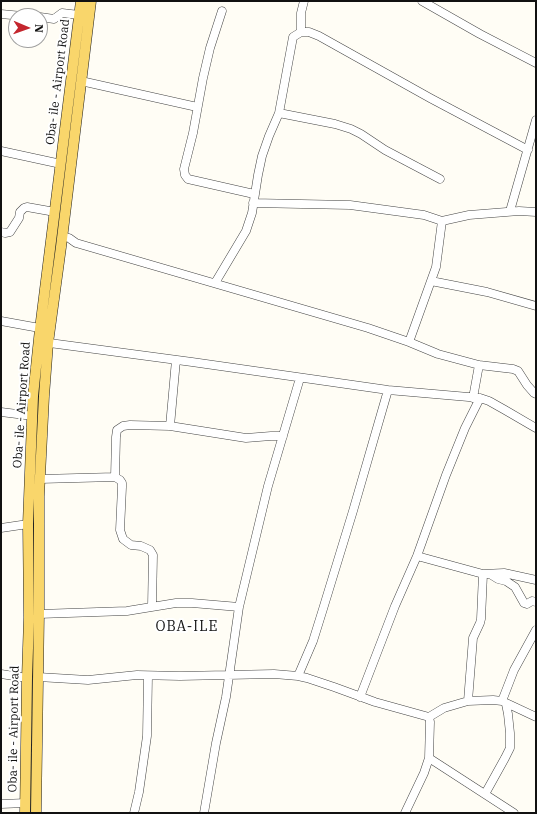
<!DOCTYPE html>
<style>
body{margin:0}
#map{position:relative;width:537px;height:814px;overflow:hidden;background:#fffdf5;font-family:"IBM Plex Serif",serif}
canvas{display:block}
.frame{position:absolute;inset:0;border:2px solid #111;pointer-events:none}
.north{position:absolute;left:8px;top:8px;width:40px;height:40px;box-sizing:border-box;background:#fff;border:1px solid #a0a0a0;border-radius:50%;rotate:92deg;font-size:11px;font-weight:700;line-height:16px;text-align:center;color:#111}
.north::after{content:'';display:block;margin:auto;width:14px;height:18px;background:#c4262e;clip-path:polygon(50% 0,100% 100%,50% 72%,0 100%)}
</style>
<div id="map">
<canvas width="537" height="814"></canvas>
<div class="frame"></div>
<div class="north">N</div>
</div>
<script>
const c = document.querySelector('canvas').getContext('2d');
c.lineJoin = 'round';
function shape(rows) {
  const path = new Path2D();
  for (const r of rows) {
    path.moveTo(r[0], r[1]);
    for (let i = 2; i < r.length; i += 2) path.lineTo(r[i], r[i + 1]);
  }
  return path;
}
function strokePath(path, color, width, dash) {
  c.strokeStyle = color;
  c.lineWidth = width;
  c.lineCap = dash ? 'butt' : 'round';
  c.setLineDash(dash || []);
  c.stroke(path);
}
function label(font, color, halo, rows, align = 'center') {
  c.font = font + ' "IBM Plex Serif",serif';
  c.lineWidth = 4;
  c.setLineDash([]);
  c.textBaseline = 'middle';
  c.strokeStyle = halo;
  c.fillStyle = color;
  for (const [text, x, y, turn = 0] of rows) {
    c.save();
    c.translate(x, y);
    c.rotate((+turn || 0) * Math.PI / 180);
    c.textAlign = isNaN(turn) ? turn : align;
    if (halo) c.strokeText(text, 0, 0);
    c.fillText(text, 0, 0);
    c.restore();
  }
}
const minor = shape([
 [422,1,480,34,536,63],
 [222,11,210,48,203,78,193,133,184,169,185,175,188,179,254,194],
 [1,14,22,16],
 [40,17,54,19,62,13,79,15],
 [301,32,301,13,304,1],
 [81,81,197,107],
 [279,113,335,124,351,129,361,134,385,150,440,179],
 [1,151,61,164],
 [253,203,350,205,424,215,442,221,469,215,519,211,536,212],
 [510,211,536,120],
 [1,232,5,233,10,232,19,218,20,212,24,208,27,207,55,212],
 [62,236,69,238,76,243,368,328,409,342,438,354,479,365,513,369,518,371,527,385,534,393,536,394],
 [431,281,487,292,536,306],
 [215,283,246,231,252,213,258,175,262,156,269,136,279,113,293,37,301,32,309,32,319,36,430,98,528,150],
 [1,321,45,329],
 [42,342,192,362,388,390,480,398,489,401,505,410,536,428],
 [409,342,436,267,442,221],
 [473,398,479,365],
 [1,412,33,416],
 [170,426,176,360],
 [115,477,116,437,117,430,123,426,130,425,170,426,246,438,271,436,283,436],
 [40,479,115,477,120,480,122,483,122,487,120,530,123,539,131,545,141,546,150,550,153,555,152,606],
 [1,528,28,524],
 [417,556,483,574,504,573,536,580],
 [490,574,498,579,506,581,515,587,524,603,527,604,532,601,536,602],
 [39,614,127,611,176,603,192,603,239,607],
 [1,674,27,678],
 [298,676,313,641,323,609,353,511,388,390],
 [38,677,88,680,137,675,180,676,274,674,298,676,307,678,334,687,375,702,429,717,430,722,429,758,424,773,405,813],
 [360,697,395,606,417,556,446,475,465,428,480,398],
 [468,701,473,638,480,623,481,619,483,574],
 [502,701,514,670,536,630],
 [429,717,444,708,468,701,493,700,502,701,536,717],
 [429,758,514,813],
 [485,794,505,758,510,748,510,733,508,714,506,704],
 [1,804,26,803],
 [134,813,139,792,147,736,148,676],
 [204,813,216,743,226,697,239,607,268,486,300,378]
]);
const major = shape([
 [25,813,27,678,29,618,28,524,33,396,40,329,81,1],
 [36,813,39,614,39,496,44,396,48,343,61,247,91,1]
]);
const streetNames = [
 ["Oba- ile - Airport Road",58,82,-83],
 ["Oba- ile - Airport Road",22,405,-86],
 ["Oba- ile - Airport Road",14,729,-89]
];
const quarterNames = [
 ["OBA-ILE",187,627]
];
strokePath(minor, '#444', 9);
strokePath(major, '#222', 11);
strokePath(minor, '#fff', 8);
strokePath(major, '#f9d66b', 10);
label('12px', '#111', '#fff', streetNames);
c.letterSpacing = '1px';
label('14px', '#111', '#fff', quarterNames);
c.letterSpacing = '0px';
</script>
